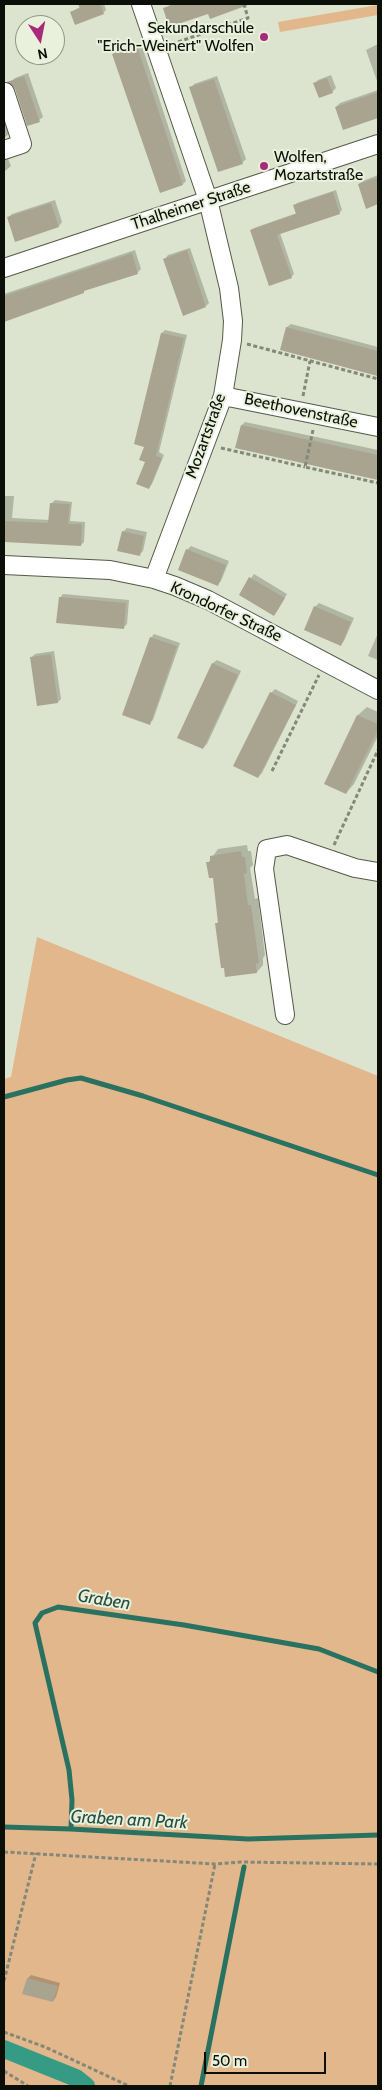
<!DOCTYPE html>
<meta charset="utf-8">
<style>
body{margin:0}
#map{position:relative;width:382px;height:2090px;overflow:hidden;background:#dce3ce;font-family:Cabin,sans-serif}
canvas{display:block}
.frame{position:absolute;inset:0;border:5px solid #0c0f08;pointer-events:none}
.north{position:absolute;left:15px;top:15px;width:50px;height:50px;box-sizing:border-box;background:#e9f0db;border:1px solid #919687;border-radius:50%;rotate:169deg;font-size:14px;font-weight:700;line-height:20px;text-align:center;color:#0c0f08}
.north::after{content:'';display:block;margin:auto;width:18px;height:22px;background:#a82a7a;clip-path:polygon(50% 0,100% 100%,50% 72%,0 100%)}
.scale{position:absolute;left:204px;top:2052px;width:122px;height:22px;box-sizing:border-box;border:2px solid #0c0f08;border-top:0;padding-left:6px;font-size:15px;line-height:18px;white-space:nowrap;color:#0c0f08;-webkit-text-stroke:4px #e9f0db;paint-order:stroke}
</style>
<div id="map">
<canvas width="382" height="2090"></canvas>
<div class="frame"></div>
<div class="north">N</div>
<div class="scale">50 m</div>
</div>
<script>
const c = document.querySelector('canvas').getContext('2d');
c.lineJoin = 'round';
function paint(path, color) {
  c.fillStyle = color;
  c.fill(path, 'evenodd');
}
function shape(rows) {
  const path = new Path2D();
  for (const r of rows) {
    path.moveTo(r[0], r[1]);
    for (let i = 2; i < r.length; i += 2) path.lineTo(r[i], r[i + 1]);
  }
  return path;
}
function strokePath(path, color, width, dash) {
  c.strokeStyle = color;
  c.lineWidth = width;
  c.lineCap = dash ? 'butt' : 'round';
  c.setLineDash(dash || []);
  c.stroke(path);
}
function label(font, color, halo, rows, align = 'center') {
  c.font = font + ' Cabin,sans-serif';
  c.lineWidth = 4;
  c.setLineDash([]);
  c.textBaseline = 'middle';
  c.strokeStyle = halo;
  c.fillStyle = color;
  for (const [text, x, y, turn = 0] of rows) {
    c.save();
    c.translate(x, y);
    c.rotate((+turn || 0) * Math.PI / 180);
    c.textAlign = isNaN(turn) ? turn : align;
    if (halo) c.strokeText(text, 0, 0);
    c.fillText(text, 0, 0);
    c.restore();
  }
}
const green = shape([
 [378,5,378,15,280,32,278,22],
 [37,937,378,1076,378,2086,4,2086,4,1079,11,1077]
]);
const shadow = shape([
 [79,4,104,4,106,10,103,13,71,12,80,7],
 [171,4,238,4,238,5,209,12,164,9],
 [141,43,186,181,183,184,113,54,117,51],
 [378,44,378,81,377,81,366,50],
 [28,73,43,117,39,120,12,81,15,78],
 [331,75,336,88,332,92,315,83,318,80],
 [217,76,246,159,242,163,191,88,194,84],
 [378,90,378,117,344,129,336,107,340,103],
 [4,113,11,132,4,138],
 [4,155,7,156,11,166,4,172],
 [378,175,378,203,367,207,359,184,363,181],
 [336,190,342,210,339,213,280,233,294,274,291,277,251,230,254,228,297,213,294,206,297,203],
 [55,200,62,222,59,226,16,240,8,218,12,214],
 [190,248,209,303,206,306,165,259,168,255],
 [135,250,141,269,137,273,86,289,4,321,4,294],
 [291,324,378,347,378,376,281,349,287,327],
 [165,330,187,335,159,452,164,455,152,484,149,488,146,446,162,333],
 [245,422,378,450,378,479,237,447,242,425],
 [4,496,14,496,12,518,50,520,52,503,55,500,72,502,70,521,85,522,84,542,81,545,4,541],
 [127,528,147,532,143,551,139,555,123,532],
 [191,546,229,561,221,581,218,584,187,550],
 [254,574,287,594,277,611,240,594],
 [63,594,129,600,127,624,123,628,60,598],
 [319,603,354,618,344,641,341,644,315,607],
 [378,633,378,660,368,656],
 [154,634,180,643,153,720,149,723,151,638],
 [54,651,61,699,58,702,31,658,35,654],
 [217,660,241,671,207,744,203,748,179,737,213,663],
 [275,689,298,701,262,773,258,777,271,693],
 [367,707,378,712,378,736,354,784,346,793,326,784,358,715],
 [247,845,248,851,251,851,253,865,250,868,255,899,258,898,265,955,263,958,263,965,257,972,217,923,219,921,214,877,208,863,218,849],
 [31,1975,60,1983,56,1997,53,2001,28,1978]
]);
const stream = shape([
 [4,1097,67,1080,81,1078,143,1096,378,1175],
 [4,1827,71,1829,248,1839,378,1835],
 [71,1829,72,1800,69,1770,35,1623,42,1613,58,1607,184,1625,319,1649,378,1672],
 [201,2086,244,1867]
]);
const canal = shape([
 [4,2049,76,2078,86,2086]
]);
const building = shape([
 [78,4,100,4,104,14,75,25,70,12,80,8],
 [176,4,247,4,248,5,210,19,208,14,169,27,163,8],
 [137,46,183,185,160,193,112,54],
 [24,76,40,122,27,126,15,89,7,82],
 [327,78,333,93,319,98,313,83],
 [214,79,243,164,218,172,189,87],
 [378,92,378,118,343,130,335,107],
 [378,177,378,204,366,209,358,184],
 [333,192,340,214,277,235,292,278,269,286,250,230,296,214,293,205],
 [51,203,59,227,15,242,7,217],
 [187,250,206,307,183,316,163,259],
 [132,253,138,274,84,291,84,293,4,322,4,296],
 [286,327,378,351,378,376,280,350],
 [161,333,184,338,156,456,162,458,149,489,136,484,145,462,139,460,144,447,134,444],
 [241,425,378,455,378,480,235,448],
 [50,503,70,504,68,524,82,524,81,546,4,542,4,521,48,523],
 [122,531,144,536,140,556,117,551],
 [186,549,226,565,218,586,178,570],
 [249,577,285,598,274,616,239,595],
 [59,597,126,603,124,629,56,623],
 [314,606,351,622,341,646,304,630],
 [150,637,177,646,150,725,122,715],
 [51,654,58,703,37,706,30,657],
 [212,663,238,675,203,749,177,738],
 [270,692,296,705,258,778,233,766],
 [357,715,378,724,378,730,346,794,324,784],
 [241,851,242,857,245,857,247,873,244,874,248,905,251,905,259,963,256,964,257,973,225,977,224,968,221,968,215,923,218,923,213,878,209,878,206,862,210,862,210,856],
 [27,1978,58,1986,53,2002,22,1994]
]);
const path = shape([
 [172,44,248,18,244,4],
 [247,344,378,379],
 [303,396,310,361],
 [313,430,305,467,378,483],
 [221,448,305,467],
 [272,771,319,675],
 [334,845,378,750],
 [4,1852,215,1864,241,1862,378,1864],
 [4,1981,36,1853],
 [4,2032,45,2047,129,2086],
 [4,2071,28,2086],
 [170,2086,215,1864]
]);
const minor = shape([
 [141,4,208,200,229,288,233,321,232,340,223,396,154,579],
 [4,150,22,144,5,92],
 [4,268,378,144],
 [223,396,378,427],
 [4,565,110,570,154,579,175,586,208,600,378,690],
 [285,1015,264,869,267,849,287,845,355,868,378,872]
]);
const markers = [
 [264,37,5,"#a82a7a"],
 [264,166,5,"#a82a7a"]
];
const poiNames = [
 ["Sekundarschule",254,28],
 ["\"Erich-Weinert\" Wolfen",254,46],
 ["Wolfen,",274,157,"left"],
 ["Mozartstraße",274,175,"left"]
];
const streetNames = [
 ["Thalheimer Straße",191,206,-18],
 ["Beethovenstraße",301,411,12],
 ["Mozartstraße",206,436,-70],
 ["Krondorfer Straße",226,612,25]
];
const waterNames = [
 ["Graben",104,1600,9],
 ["Graben am Park",129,1820,3]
];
paint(green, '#e2b78b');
paint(shadow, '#0003');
strokePath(stream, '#297160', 5);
strokePath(canal, '#359b85', 18);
paint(building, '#a9a48f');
strokePath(minor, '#555a48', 20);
strokePath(path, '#838879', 3, [4, 2.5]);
strokePath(minor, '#fff', 18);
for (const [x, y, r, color] of markers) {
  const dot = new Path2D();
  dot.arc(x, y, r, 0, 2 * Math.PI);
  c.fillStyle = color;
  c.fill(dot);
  strokePath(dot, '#e9f0db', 2);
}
label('16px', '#0c0f08', '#e9f0db', poiNames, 'right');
label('16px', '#0c0f08', '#e9f0db', streetNames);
label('italic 18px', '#244f44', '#e9f0db', waterNames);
</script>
